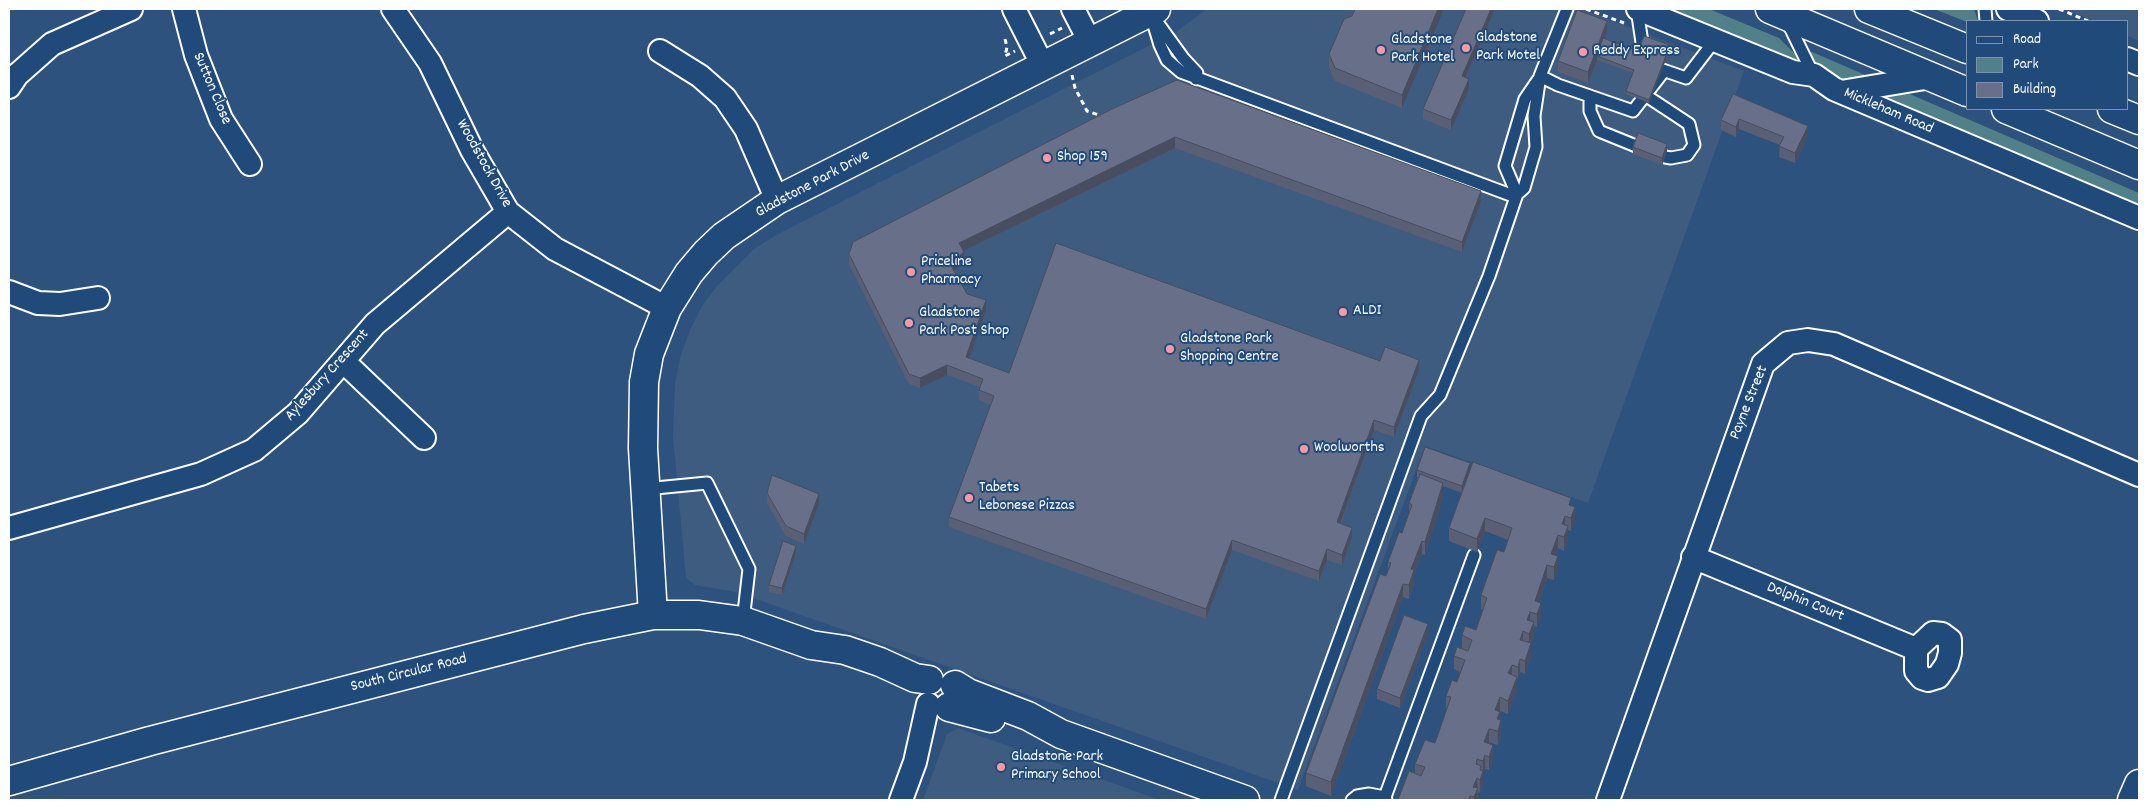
<!DOCTYPE html>
<style>
body{margin:0}
#map{position:relative;width:2148px;height:809px;overflow:hidden;background:#2d527d;font-family:Dekko,sans-serif}
canvas{display:block}
.frame{position:absolute;inset:0;border:10px solid #fff;pointer-events:none}
.legend{position:absolute;left:1966px;top:20px;width:162px;height:90px;box-sizing:border-box;background:#1f4a7a;border:1px solid #7992af;margin:0;padding:6px 9px;list-style:none;font-size:15px;color:#fff}
.legend li{display:flex;align-items:center;gap:10px;height:25px}
.legend b{width:25px;border:1px solid #7992af}
</style>
<div id="map">
<canvas width="2148" height="809"></canvas>
<div class="frame"></div>
<ul class="legend">
<li><b style="height:6px;background:#1f4a7a"></b>Road</li>
<li><b style="height:14px;background:#528089"></b>Park</li>
<li><b style="height:14px;background:#677088"></b>Building</li>
</ul>
</div>
<script>
const c = document.querySelector('canvas').getContext('2d');
c.lineJoin = 'round';
function paint(path, color) {
  c.fillStyle = color;
  c.fill(path, 'evenodd');
}
function shape(rows) {
  const path = new Path2D();
  for (const r of rows) {
    path.moveTo(r[0], r[1]);
    for (let i = 2; i < r.length; i += 2) path.lineTo(r[i], r[i + 1]);
  }
  return path;
}
function strokePath(path, color, width, dash) {
  c.strokeStyle = color;
  c.lineWidth = width;
  c.lineCap = dash ? 'butt' : 'round';
  c.setLineDash(dash || []);
  c.stroke(path);
}
function label(font, color, halo, rows, align = 'center') {
  c.font = font + ' Dekko,sans-serif';
  c.lineWidth = 4;
  c.setLineDash([]);
  c.textBaseline = 'middle';
  c.strokeStyle = halo;
  c.fillStyle = color;
  for (const [text, x, y, turn = 0] of rows) {
    c.save();
    c.translate(x, y);
    c.rotate((+turn || 0) * Math.PI / 180);
    c.textAlign = isNaN(turn) ? turn : align;
    if (halo) c.strokeText(text, 0, 0);
    c.fillText(text, 0, 0);
    c.restore();
  }
}
const built = shape([
 [1207,9,1581,9,1744,71,1588,503,1425,446,1298,790,736,592,695,585,686,578,673,437,675,383,681,354,690,330,702,306,717,286,754,249,776,235,1176,32],
 [2064,9,2139,9,2139,41,2127,35,2127,21,2094,21],
 [958,728,1160,800,923,800,947,734]
]);
const green = shape([
 [1662,9,1709,9,1779,38,1796,55,1798,63],
 [1934,9,1974,9,1978,21,1967,22],
 [1810,52,1812,52,1870,77,1838,81,1816,65,1810,56],
 [1905,92,2139,193,2139,211,1871,95]
]);
const path = shape([
 [1586,9,1624,23],
 [2059,9,2088,21],
 [1050,34,1062,28],
 [1005,39,1007,47,1005,56,1015,51],
 [1072,75,1075,88,1087,111,1102,116]
]);
const service = shape([
 [1637,9,1644,56],
 [1985,9,1986,21],
 [1150,12,1160,45,1167,60,1181,72,1516,197],
 [1154,18,1183,58,1197,73,1196,79],
 [1787,21,1813,74],
 [1657,68,1686,78,1715,40],
 [1540,76,1558,85,1633,111,1664,71],
 [1645,95,1689,124,1694,145,1687,155,1671,158,1665,157],
 [1590,96,1590,111,1599,131,1636,146],
 [1517,194,1505,166,1525,99,1538,80],
 [645,489,707,483,749,569,743,621],
 [1385,797,1474,555],
 [1281,800,1421,416,1440,395,1489,276,1517,194,1524,188,1536,147,1534,116,1540,76,1567,9],
 [1352,800,1357,796,1369,794,1385,797,1386,800]
]);
const minor = shape([
 [184,9,196,55,221,119,250,164],
 [393,9,430,63,472,150,508,212,555,249,667,308],
 [1014,9,1043,66],
 [1073,9,1090,42],
 [1638,9,1793,72,1814,75,1834,89,2139,218],
 [2008,9,2037,21],
 [660,51,700,76,725,98,746,129,777,200],
 [2127,59,2139,64],
 [9,87,17,75,52,44,131,9],
 [1841,92,1931,77],
 [9,292,38,303,60,304,98,298],
 [343,361,424,438],
 [9,528,201,474,254,450,298,413,375,324,508,212],
 [1693,557,1916,649],
 [1933,633,1942,634,1950,640,1950,653,1947,664,1938,677,1928,680,1922,678,1916,671,1916,649,1933,633],
 [901,800,915,762,928,704],
 [1608,800,1763,364,1788,343,1808,340,1834,344,2139,475]
]);
const tertiary = shape([
 [653,615,643,448,644,382,649,354,667,308,689,273,706,253,724,236,777,200,1156,9],
 [955,685,968,693,1028,716,1061,734,1245,800],
 [949,707,991,718],
 [9,781,150,741,584,629,653,615,699,615,743,621,811,645,845,650,880,662,915,678,929,680],
 [2132,800,2139,784]
]);
const primary = shape([
 [1770,9,1967,92],
 [1869,9,1967,49],
 [2006,109,2139,165],
 [2112,109,2139,120]
]);
const wall = shape([
 [1353,9,1444,9,1402,108,1335,81,1329,68,1329,54,1352,16,1353,13],
 [1466,9,1495,9,1466,78,1469,89,1451,130,1423,119,1423,109],
 [1607,31,1604,38,1638,51,1670,49,1649,103,1626,94,1626,91,1633,73,1597,60,1588,83,1558,72,1558,61],
 [1733,94,1808,136,1795,163,1779,157,1780,145,1739,129,1736,137,1721,130,1721,120],
 [1112,109,1481,201,1462,252,1175,148,963,251,964,263,954,271,967,294,986,311,969,358,1009,373,1380,361,1419,370,1394,437,1374,430,1341,523,1352,538,1342,565,1327,560,1319,581,1232,550,1206,619,949,527,949,517,991,405,979,400,979,390,980,387,947,375,920,388,909,384,849,264,849,254],
 [1633,147,1667,151,1662,165,1633,154],
 [1417,470,1470,470,1571,506,1575,520,1571,531,1568,530,1568,540,1564,551,1558,548,1555,555,1558,569,1554,580,1547,578,1539,602,1541,616,1537,627,1534,626,1534,636,1531,644,1531,657,1525,674,1520,672,1517,680,1517,690,1508,714,1500,711,1501,734,1498,745,1489,742,1488,743,1493,758,1489,770,1485,769,1483,772,1483,785,1480,793,1478,791,1478,800,1398,800,1415,774,1415,764,1435,743,1447,709,1446,709,1446,696,1457,682,1460,672,1454,669,1454,656,1462,649,1462,635,1476,630,1483,609,1481,609,1481,595,1504,552,1508,540,1485,531,1477,552,1449,541,1449,528,1462,493,1443,486,1443,496,1425,555,1422,554,1414,574,1414,583,1409,599,1403,597,1331,796,1306,786,1306,773,1388,570,1388,562,1402,533,1409,514,1409,503,1418,477,1417,477],
 [767,493,819,504,804,544,786,536,767,503],
 [796,553,782,595,769,592,769,585],
 [1428,634,1400,708,1377,699,1377,689]
]);
const shadedWall = shape([
 [1438,9,1444,9,1402,108,1402,95],
 [1491,9,1495,9,1462,86,1462,76],
 [1607,21,1607,31,1598,57,1597,56,1597,60,1588,83,1588,72],
 [1670,45,1670,49,1649,103,1649,100],
 [1469,79,1469,89,1451,130,1451,120],
 [1739,119,1739,129,1736,137,1736,127],
 [1808,126,1808,136,1795,163,1795,153],
 [1175,137,1175,148,959,253,959,243],
 [1667,144,1667,151,1662,165,1662,158],
 [1481,191,1481,201,1462,252,1462,242],
 [964,252,964,263,950,274,950,264],
 [986,300,986,311,966,367,966,357],
 [1419,360,1419,370,1394,437,1394,427],
 [947,365,947,375,920,388,920,378],
 [1374,420,1374,430,1337,532,1337,522],
 [1470,463,1470,470,1462,493,1462,486],
 [1443,483,1443,496,1425,555,1425,542],
 [819,494,819,504,804,544,804,534],
 [1575,507,1575,520,1571,531,1571,518],
 [1565,516,1565,529,1562,537,1562,524],
 [1485,518,1485,531,1477,552,1477,539],
 [1568,526,1568,540,1564,551,1564,537],
 [1352,528,1352,538,1342,565,1342,555],
 [1558,535,1558,548,1551,567,1551,554],
 [1232,540,1232,550,1206,619,1206,609],
 [1422,541,1422,554,1414,574,1414,583,1409,599,1409,585,1411,569],
 [796,546,796,553,782,595,782,588],
 [1327,549,1327,560,1319,581,1319,571],
 [1558,556,1558,569,1554,580,1554,567],
 [1547,565,1547,578,1535,614,1535,601],
 [1403,584,1403,597,1331,796,1331,782],
 [1541,603,1541,616,1537,627,1537,614],
 [1530,612,1530,625,1527,634,1527,620],
 [1534,622,1534,636,1531,644,1531,657,1525,674,1525,661,1529,647,1529,634],
 [1428,624,1428,634,1400,708,1400,698],
 [1523,631,1523,645,1520,640],
 [1520,659,1520,672,1518,680,1518,667],
 [1512,665,1512,678,1508,673],
 [1517,677,1517,690,1508,714,1508,701],
 [1500,697,1500,711,1495,724,1495,710],
 [1500,712,1500,725,1501,720,1501,734,1498,745,1497,719],
 [1489,729,1489,742,1484,755,1484,742],
 [1493,745,1493,758,1489,770,1489,757],
 [1485,755,1485,769,1483,772,1483,785,1480,793,1480,770,1481,766,1481,777,1483,773,1483,761],
 [1477,778,1478,800,1474,800,1473,787]
]);
const building = shape([
 [1355,9,1438,9,1402,95,1335,68,1329,54,1344,19,1352,16,1355,9],
 [1466,9,1491,9,1462,76,1469,79,1451,120,1423,109,1466,9],
 [1577,10,1607,21,1588,72,1558,61,1577,10],
 [1644,36,1670,45,1649,100,1626,91,1634,70,1597,56,1603,38,1638,51,1644,36],
 [1177,80,1481,191,1462,242,1175,137,959,243,964,252,950,264,967,294,986,300,966,357,1009,373,1056,243,1380,361,1385,347,1419,360,1394,427,1374,420,1337,522,1352,528,1342,555,1327,549,1319,571,1232,540,1206,609,949,517,994,396,979,390,983,379,947,365,920,378,909,374,849,254,853,242,1112,109,1177,80],
 [1733,94,1808,126,1795,153,1779,146,1784,137,1739,119,1736,127,1721,120,1733,94],
 [1638,133,1667,144,1662,158,1633,147,1638,133],
 [1425,447,1470,463,1462,486,1417,470,1425,447],
 [1473,462,1571,498,1569,505,1575,507,1571,518,1565,516,1562,524,1568,526,1564,537,1558,535,1551,554,1558,556,1554,567,1547,565,1535,601,1541,603,1537,614,1530,612,1527,620,1534,622,1529,634,1523,631,1520,640,1531,643,1525,661,1520,659,1518,667,1512,665,1508,673,1517,677,1508,701,1500,697,1495,710,1500,712,1497,719,1501,720,1498,731,1489,729,1484,742,1493,745,1489,757,1485,755,1483,761,1477,759,1476,764,1481,766,1480,770,1483,771,1480,780,1477,778,1473,787,1478,788,1474,797,1470,796,1469,800,1398,800,1409,771,1421,776,1425,767,1415,764,1425,740,1435,743,1451,697,1446,696,1452,680,1457,682,1465,660,1454,656,1457,647,1468,651,1472,640,1462,635,1465,626,1476,630,1487,598,1481,595,1497,550,1504,552,1512,528,1485,518,1477,539,1449,528,1473,462],
 [1420,474,1443,483,1425,542,1422,541,1411,569,1414,570,1409,585,1403,584,1331,782,1306,773,1380,574,1386,576,1391,563,1388,562,1399,532,1402,533,1412,505,1409,503,1420,474],
 [772,475,819,494,804,534,786,526,767,493,772,475],
 [783,541,796,546,782,588,769,585,783,541],
 [1404,615,1428,624,1400,698,1377,689,1404,615]
]);
const markers = [
 [1466,48,5,"#ff9aa2"],
 [1381,50,5,"#ff9aa2"],
 [1583,52,5,"#ff9aa2"],
 [1047,158,5,"#ff9aa2"],
 [911,272,5,"#ff9aa2"],
 [1343,312,5,"#ff9aa2"],
 [909,323,5,"#ff9aa2"],
 [1170,349,5,"#ff9aa2"],
 [1304,449,5,"#ff9aa2"],
 [969,498,5,"#ff9aa2"],
 [1001,767,5,"#ff9aa2"]
];
const poiNames = [
 ["Gladstone",1476,39],
 ["Park Motel",1476,57],
 ["Gladstone",1391,41],
 ["Park Hotel",1391,59],
 ["Reddy Express",1593,52],
 ["Shop 159",1057,158],
 ["Priceline",921,263],
 ["Pharmacy",921,281],
 ["ALDI",1353,312],
 ["Gladstone",919,314],
 ["Park Post Shop",919,332],
 ["Gladstone Park",1180,340],
 ["Shopping Centre",1180,358],
 ["Woolworths",1314,449],
 ["Tabets",979,489],
 ["Lebonese Pizzas",979,507],
 ["Gladstone Park",1011,758],
 ["Primary School",1011,776]
];
const streetNames = [
 ["Sutton Close",211,89,67],
 ["Mickleham Road",1888,112,23],
 ["Woodstock Drive",483,164,61],
 ["Gladstone Park Drive",813,185,-28],
 ["Aylesbury Crescent",328,376,-48],
 ["Payne Street",1750,403,-68],
 ["Dolphin Court",1805,603,22],
 ["South Circular Road",409,674,-14]
];
paint(built, '#3e5b80');
paint(green, '#528089');
strokePath(service, '#fff', 15);
strokePath(minor, '#fff', 26);
strokePath(tertiary, '#fff', 31);
strokePath(primary, '#fff', 31);
strokePath(path, '#fff', 3, [5, 4]);
strokePath(service, '#1f4a7a', 11);
strokePath(minor, '#1f4a7a', 22);
strokePath(tertiary, '#1f4a7a', 28);
strokePath(primary, '#1f4a7a', 28);
paint(wall, '#596075');
paint(shadedWall, '#484e5f');
paint(building, '#677088');
strokePath(building, '#484e5f', 1);
for (const [x, y, r, color] of markers) {
  const dot = new Path2D();
  dot.arc(x, y, r, 0, 2 * Math.PI);
  c.fillStyle = color;
  c.fill(dot);
  strokePath(dot, '#1f4a7a', 2);
}
label('16px', '#fff', '#1f4a7a', poiNames, 'left');
label('16px', '#fff', '#1f4a7a', streetNames);
</script>
